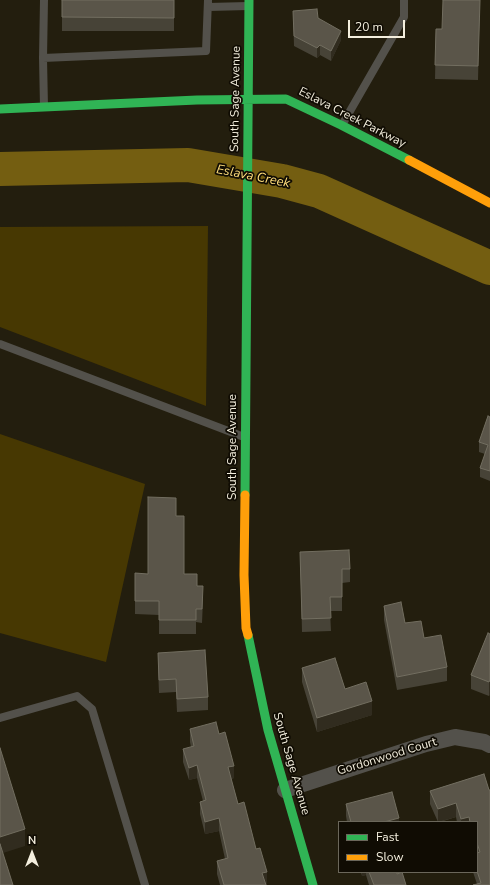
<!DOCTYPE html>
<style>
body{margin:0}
#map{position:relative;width:490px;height:885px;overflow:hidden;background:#231e0e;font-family:"Nunito Sans",sans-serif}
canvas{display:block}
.legend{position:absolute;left:338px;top:821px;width:140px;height:52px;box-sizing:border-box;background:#100c03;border:1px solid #6b675b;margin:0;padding:5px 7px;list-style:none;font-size:12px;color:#f4efde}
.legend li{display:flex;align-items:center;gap:8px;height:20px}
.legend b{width:20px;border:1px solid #6b675b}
.north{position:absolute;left:12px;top:833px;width:40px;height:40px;-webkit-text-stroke:3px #100c03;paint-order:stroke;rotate:0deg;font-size:11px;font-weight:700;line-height:16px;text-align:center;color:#f4efde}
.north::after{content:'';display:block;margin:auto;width:14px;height:18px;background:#f4efde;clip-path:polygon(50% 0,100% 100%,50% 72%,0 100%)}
.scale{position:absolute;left:348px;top:20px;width:57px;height:18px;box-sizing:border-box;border:2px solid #f4efde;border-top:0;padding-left:5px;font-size:12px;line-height:14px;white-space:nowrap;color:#f4efde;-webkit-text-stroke:3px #100c03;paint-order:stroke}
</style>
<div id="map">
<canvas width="490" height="885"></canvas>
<ul class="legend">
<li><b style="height:5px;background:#30b455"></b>Fast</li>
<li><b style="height:5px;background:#ff9f0a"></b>Slow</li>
</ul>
<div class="north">N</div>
<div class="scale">20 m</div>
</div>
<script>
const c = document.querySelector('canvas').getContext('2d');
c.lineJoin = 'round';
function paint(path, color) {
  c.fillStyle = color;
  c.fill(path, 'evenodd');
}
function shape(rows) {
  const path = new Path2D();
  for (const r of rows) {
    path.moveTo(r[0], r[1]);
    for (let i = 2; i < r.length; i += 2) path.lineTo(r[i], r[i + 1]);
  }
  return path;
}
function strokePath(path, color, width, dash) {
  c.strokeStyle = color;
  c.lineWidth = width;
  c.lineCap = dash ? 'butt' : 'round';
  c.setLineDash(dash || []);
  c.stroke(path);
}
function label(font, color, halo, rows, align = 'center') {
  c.font = font + ' "Nunito Sans",sans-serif';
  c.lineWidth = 3.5;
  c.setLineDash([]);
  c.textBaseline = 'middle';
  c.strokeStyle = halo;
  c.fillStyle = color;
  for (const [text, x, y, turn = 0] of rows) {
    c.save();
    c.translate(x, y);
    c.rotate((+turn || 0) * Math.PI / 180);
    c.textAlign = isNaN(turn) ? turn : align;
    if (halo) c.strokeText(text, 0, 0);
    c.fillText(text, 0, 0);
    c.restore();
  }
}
const green = shape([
 [208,226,206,406,0,327,0,227],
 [0,434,145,484,106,662,0,633]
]);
const river = shape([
 [0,169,188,165,282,181,319,191,490,268]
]);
const lane = shape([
 [44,0,43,58,206,51,208,0],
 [208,7,248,6],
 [43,58,44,107],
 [342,125,404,17,404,0],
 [0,344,244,437],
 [0,718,77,696,92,709,145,885]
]);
const street = shape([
 [285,790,426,744,455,737,484,742,490,745]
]);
const fast = shape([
 [0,109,197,100,286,99,341,125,409,160],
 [245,495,249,0],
 [248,635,268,730,313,885]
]);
const slow = shape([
 [409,160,490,203],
 [245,495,244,575,246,628,248,635]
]);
const wall = shape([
 [62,0,174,0,174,31,62,31],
 [480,0,478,80,435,79,436,29,442,29],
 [293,11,318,18,341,40,331,61,320,55,317,58,294,46],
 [490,417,490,481,480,477,480,468,485,454,479,452,479,442],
 [176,516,184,574,197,586,203,600,202,623,196,622,196,634,159,634,159,615,135,614,135,573,148,574],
 [300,552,350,569,350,582,342,583,342,611,330,611,331,631,302,632],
 [384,606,424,638,447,667,447,681,397,690,384,620],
 [490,634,490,694,489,696,471,689,471,675],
 [158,653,208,697,208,710,177,712,176,692,159,693,158,667],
 [302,668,345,689,372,715,317,732,302,682],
 [190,729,219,734,234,778,231,779,238,804,256,849,267,884,266,885,220,885,217,874,217,861,225,859,219,831,205,834,200,814,200,802,203,801,197,778,189,780,183,762,183,749,191,747,190,742],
 [484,774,490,885,477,884,473,872,477,872,477,822,457,822,456,817,440,822,438,822,430,804,430,791],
 [346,804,399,822,347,822,346,816],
 [361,872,397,872,397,874,406,885,369,885,366,875,362,876]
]);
const shadedWall = shape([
 [341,31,341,40,331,61,331,51],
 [320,45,320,55,317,58,317,48],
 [490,680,490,694,489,696,489,682],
 [372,701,372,715,317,732,317,718],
 [197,765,197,778,189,780,189,768],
 [234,766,234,778,228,780,228,767],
 [456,803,456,817,438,822,438,809],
 [469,817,469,822,461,822,461,819],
 [219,818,219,831,205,834,205,822],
 [399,818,399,822,384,822],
 [25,829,25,846,0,854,0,837],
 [267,872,267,884,265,885,262,873],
 [362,872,366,872,366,875,362,876]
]);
const building = shape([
 [62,0,174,0,174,18,62,17,62,0],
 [443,0,480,0,478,66,435,65,436,29,442,29,443,0],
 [317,9,318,18,341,31,331,51,320,45,317,48,294,36,293,11,317,9],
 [488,416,490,417,490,471,480,468,488,445,479,442,488,416],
 [148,497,176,498,176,516,184,516,184,574,197,574,197,586,203,586,202,609,196,609,196,620,159,620,159,601,135,601,135,573,148,574,148,497],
 [349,550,350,569,342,569,342,597,330,597,331,618,302,619,300,552,349,550],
 [401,602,405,623,421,621,424,638,441,635,447,667,397,677,384,606,401,602],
 [488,633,490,634,490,680,489,682,471,675,488,633],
 [205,650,208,697,177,699,176,679,159,680,158,653,205,650],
 [335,658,345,689,366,682,372,701,317,718,302,668,335,658],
 [216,722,219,734,225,732,234,766,228,767,238,804,244,802,256,849,260,848,267,872,262,873,266,885,224,885,217,861,228,858,219,818,205,822,200,802,206,800,197,765,189,768,183,749,194,746,190,729,216,722],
 [0,748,25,829,0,837,0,748],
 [484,774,489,790,490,790,490,885,473,885,481,883,477,871,477,853,480,852,477,843,477,822,470,822,469,817,461,819,456,803,438,809,430,791,484,774],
 [392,792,399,818,384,822,351,822,346,804,392,792],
 [0,844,13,885,0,885,0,844],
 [369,872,397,872,397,874,402,872,406,885,374,885,369,872]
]);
const streetNames = [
 ["South Sage Avenue",236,99,-89],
 ["Eslava Creek Parkway",352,118,27],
 ["South Sage Avenue",233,447,-90],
 ["Gordonwood Court",387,757,-17],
 ["South Sage Avenue",291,764,74]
];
const waterNames = [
 ["Eslava Creek",253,177,11]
];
paint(green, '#473802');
strokePath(river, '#745e11', 34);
strokePath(lane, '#53514b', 8);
strokePath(street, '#53514b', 16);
strokePath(fast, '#30b455', 9);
strokePath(slow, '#ff9f0a', 9);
paint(wall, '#474337');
paint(shadedWall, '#312c1f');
paint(building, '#5a5549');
strokePath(building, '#726e60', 1);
label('12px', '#f4efde', '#100c03', streetNames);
label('italic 13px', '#fedd7b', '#100c03', waterNames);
</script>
